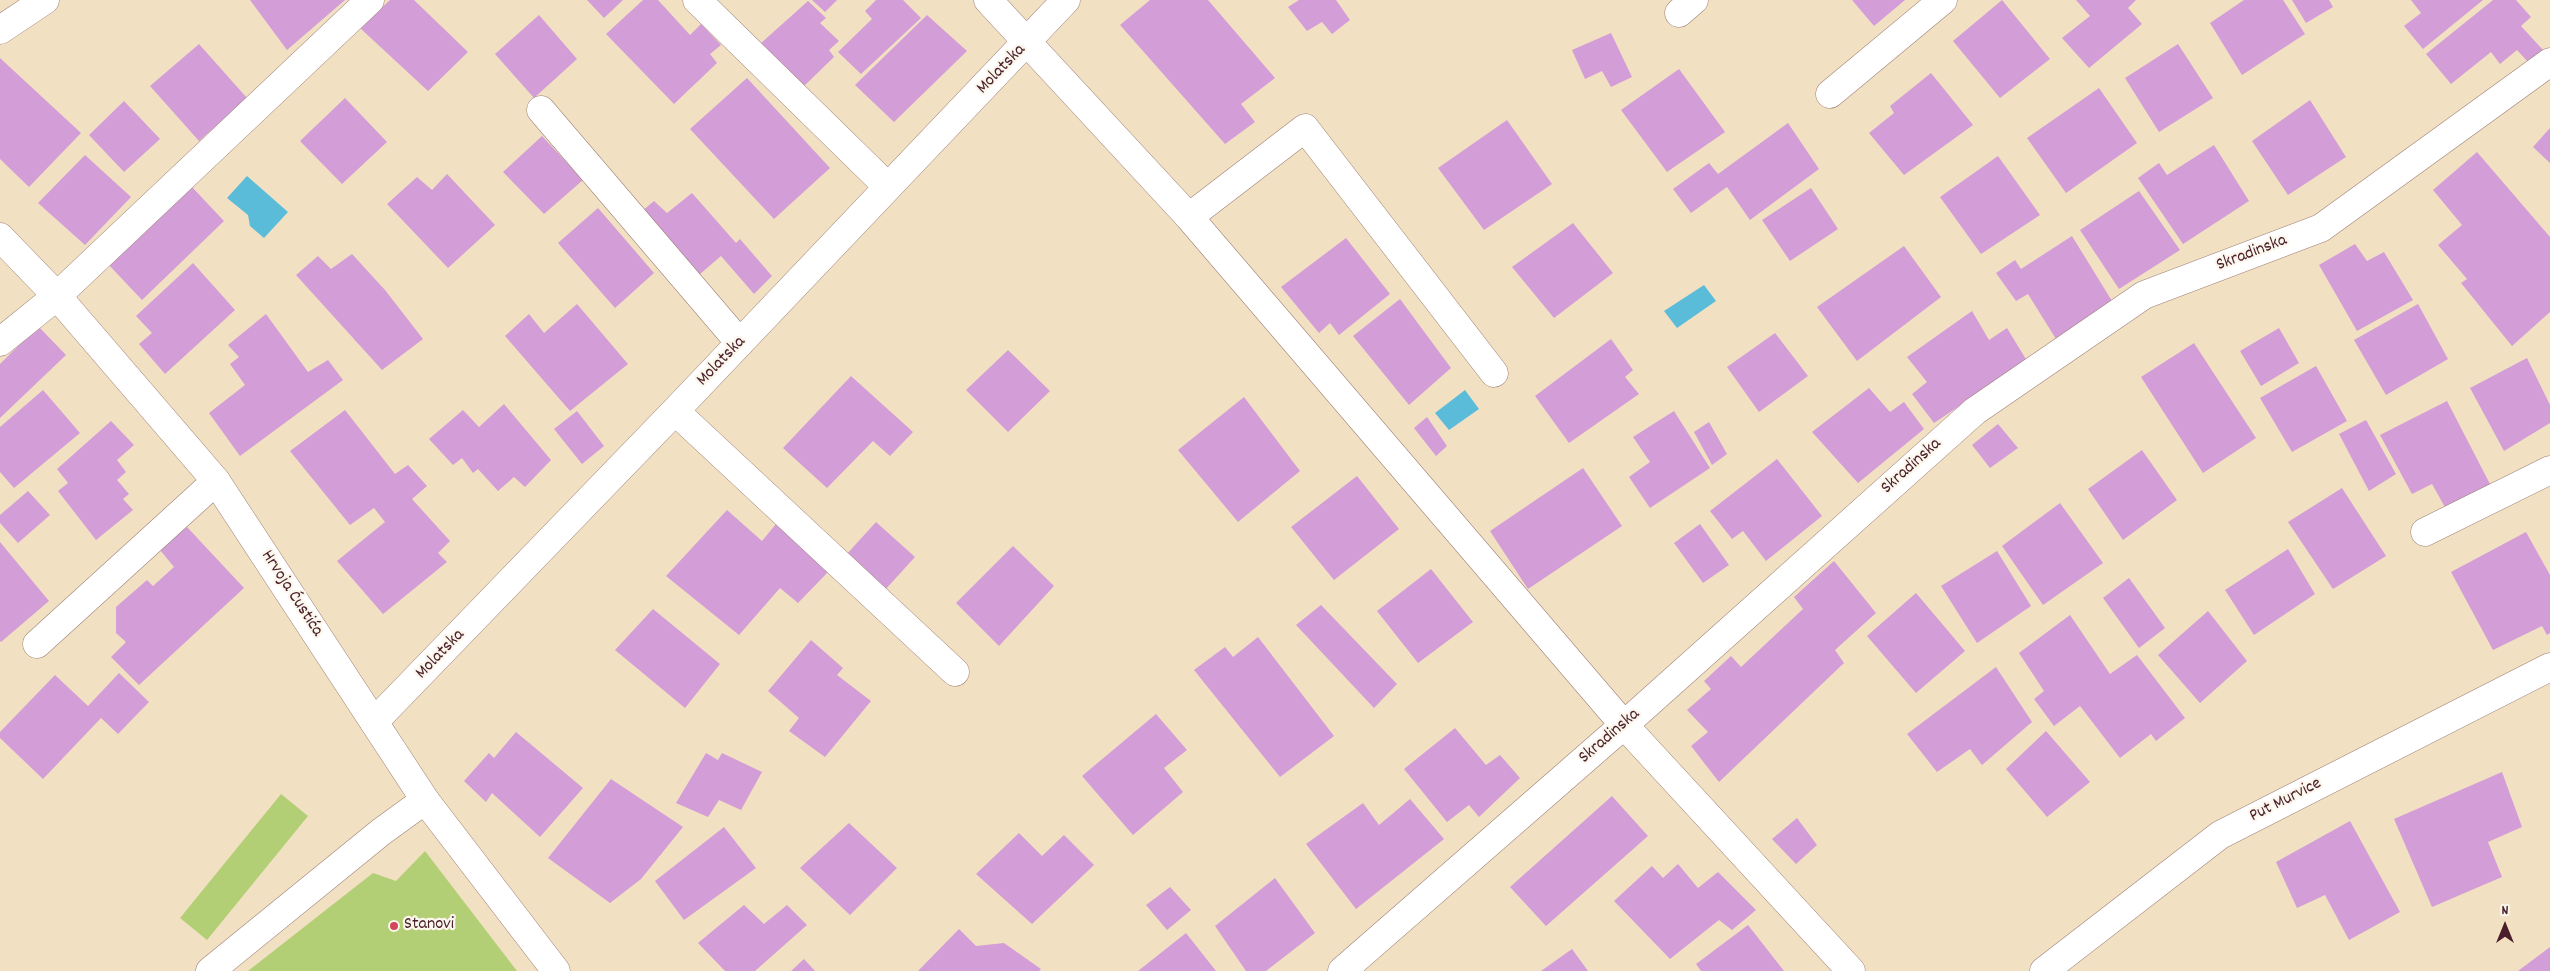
<!DOCTYPE html>
<meta charset="utf-8">
<style>
body{margin:0}
#map{position:relative;width:2550px;height:971px;overflow:hidden;background:#f2e0c3;font-family:Dekko,sans-serif}
canvas{display:block}
.north{position:absolute;left:2480px;top:901px;width:50px;height:50px;-webkit-text-stroke:4px #fbf7ec;paint-order:stroke;rotate:0deg;font-size:14px;font-weight:700;line-height:20px;text-align:center;color:#4a1f2b}
.north::after{content:'';display:block;margin:auto;width:18px;height:22px;background:#4a1f2b;clip-path:polygon(50% 0,100% 100%,50% 72%,0 100%)}
</style>
<div id="map">
<canvas width="2550" height="971"></canvas>
<div class="north">N</div>
</div>
<script>
const c = document.querySelector('canvas').getContext('2d');
c.lineJoin = 'round';
function paint(path, color) {
  c.fillStyle = color;
  c.fill(path, 'evenodd');
}
function shape(rows) {
  const path = new Path2D();
  for (const r of rows) {
    path.moveTo(r[0], r[1]);
    for (let i = 2; i < r.length; i += 2) path.lineTo(r[i], r[i + 1]);
  }
  return path;
}
function strokePath(path, color, width, dash) {
  c.strokeStyle = color;
  c.lineWidth = width;
  c.lineCap = dash ? 'butt' : 'round';
  c.setLineDash(dash || []);
  c.stroke(path);
}
function label(font, color, halo, rows, align = 'center') {
  c.font = font + ' Dekko,sans-serif';
  c.lineWidth = 4.5;
  c.setLineDash([]);
  c.textBaseline = 'middle';
  c.strokeStyle = halo;
  c.fillStyle = color;
  for (const [text, x, y, turn = 0] of rows) {
    c.save();
    c.translate(x, y);
    c.rotate((+turn || 0) * Math.PI / 180);
    c.textAlign = isNaN(turn) ? turn : align;
    if (halo) c.strokeText(text, 0, 0);
    c.fillText(text, 0, 0);
    c.restore();
  }
}
const green = shape([
 [281,794,308,816,207,940,180,918],
 [425,851,517,971,248,971,373,873,396,881]
]);
const water = shape([
 [247,176,288,212,264,238,250,226,248,215,227,198],
 [1704,285,1716,301,1677,328,1664,311],
 [1465,390,1479,409,1449,430,1435,413]
]);
const building = shape([
 [250,0,345,0,287,50],
 [390,0,414,0,468,52,428,91,360,28],
 [587,0,623,0,604,18],
 [643,0,658,0,690,35,701,24,721,45,710,54,717,63,674,104,606,34],
 [812,0,837,0,825,12],
 [876,0,903,0,921,18,861,74,838,52,872,19,865,11],
 [1150,0,1208,0,1275,78,1241,104,1255,122,1225,144,1120,25],
 [1299,0,1336,0,1350,20,1332,34,1322,22,1307,31,1288,7],
 [1852,0,1905,0,1874,26],
 [2002,0,2050,59,2000,98,1953,41],
 [2076,0,2136,0,2128,8,2142,24,2089,68,2062,38,2090,16],
 [2244,0,2283,0,2305,34,2242,75,2210,23],
 [2292,0,2329,0,2333,7,2306,23],
 [2411,0,2483,0,2423,49,2404,26,2421,13],
 [2493,0,2516,0,2531,17,2521,26,2543,50,2529,63,2517,50,2500,64,2491,52,2451,84,2426,54],
 [808,1,826,18,820,23,839,41,829,50,834,57,803,87,760,44],
 [539,15,577,59,534,98,495,54],
 [927,15,967,51,894,122,855,85],
 [1611,33,1632,77,1611,87,1602,71,1585,79,1572,50],
 [199,44,247,98,199,141,150,86],
 [2178,44,2213,98,2159,132,2125,78],
 [0,58,81,133,29,187,0,159],
 [1679,69,1725,132,1667,172,1621,110],
 [1931,73,1973,125,1904,175,1869,133,1894,113,1890,106],
 [747,78,830,168,774,219,690,129],
 [2099,88,2137,143,2066,193,2027,138],
 [345,98,387,142,342,184,300,141],
 [2310,100,2346,157,2288,195,2252,141],
 [124,101,160,139,124,172,89,135],
 [1507,120,1552,184,1484,230,1438,168],
 [1788,123,1819,169,1750,220,1727,187,1691,213,1673,189,1709,163,1718,174],
 [2550,128,2550,163,2533,147],
 [542,136,583,180,544,214,503,172],
 [2214,145,2249,201,2183,244,2138,178,2159,163,2167,175],
 [2477,152,2550,237,2550,312,2512,346,2461,283,2467,279,2438,245,2462,225,2433,190],
 [85,155,131,197,85,245,38,203],
 [1998,156,2040,215,1981,254,1940,197],
 [447,174,495,225,448,268,387,204,417,177,432,190],
 [191,186,224,221,142,300,108,264],
 [1811,188,1838,229,1790,261,1762,220],
 [2139,191,2180,250,2119,289,2080,230],
 [692,193,736,243,740,239,772,276,754,294,721,256,692,281,635,217,654,201,667,213],
 [598,208,654,273,615,308,558,243],
 [1573,223,1613,273,1554,318,1512,267],
 [2072,236,2112,301,2056,339,2028,294,2016,301,1996,273,2015,260,2021,269],
 [1346,238,1390,294,1339,335,1330,323,1319,333,1281,287],
 [2355,244,2367,261,2384,252,2413,300,2357,331,2319,265],
 [1904,246,1941,297,1857,361,1817,307],
 [352,254,385,290,423,339,382,370,296,275,318,256,331,269],
 [193,263,235,310,165,374,139,344,152,333,136,316],
 [1400,299,1451,368,1409,405,1353,336],
 [577,304,628,364,570,411,505,336,529,314,544,333],
 [2418,304,2448,359,2386,395,2354,340],
 [1972,311,1989,340,2007,328,2027,361,1934,423,1912,394,1927,382,1907,357],
 [266,314,308,372,328,360,343,380,240,456,209,413,245,385,230,364,239,357,228,345],
 [38,326,66,355,0,418,0,364],
 [2279,328,2299,363,2261,386,2240,351],
 [1775,333,1808,376,1759,412,1727,367],
 [1611,339,1633,370,1625,377,1639,394,1569,443,1535,396],
 [2194,343,2256,438,2203,473,2141,377],
 [1008,350,1050,391,1008,432,966,390],
 [2527,358,2550,405,2550,423,2504,451,2470,388],
 [2316,366,2347,421,2292,452,2260,398],
 [851,376,913,432,890,456,873,441,827,488,783,448],
 [1869,388,1890,412,1904,402,1924,429,1858,483,1812,432],
 [43,390,80,433,14,488,0,472,0,427],
 [1244,397,1300,471,1238,522,1178,450],
 [2447,401,2491,486,2446,509,2432,484,2412,494,2380,435],
 [504,404,551,460,525,487,514,477,498,491,478,469,473,473,462,458,453,465,429,439,463,410,479,427],
 [345,410,395,474,408,465,427,486,412,499,450,541,438,553,447,562,383,614,337,561,385,522,374,508,350,525,290,451],
 [577,411,604,446,582,464,554,429],
 [1674,411,1710,468,1650,508,1629,477,1650,462,1633,437],
 [1427,417,1447,446,1436,456,1414,428],
 [2366,420,2396,474,2369,491,2339,434],
 [111,421,134,445,117,460,126,472,117,480,129,494,123,499,133,510,96,540,58,491,68,483,57,469],
 [1709,422,1727,454,1712,465,1694,432],
 [1998,424,2018,448,1990,468,1972,445],
 [2142,450,2177,500,2123,540,2088,489],
 [1777,459,1822,516,1766,561,1743,531,1732,539,1710,511],
 [1583,468,1622,526,1528,589,1490,531],
 [1357,476,1399,529,1334,580,1291,527],
 [2342,488,2386,556,2333,589,2288,522],
 [28,491,50,515,18,543,0,523,0,515],
 [2060,503,2103,563,2043,605,2002,546],
 [727,510,762,541,776,524,829,571,798,603,780,588,739,635,666,576],
 [876,522,915,557,884,591,845,556],
 [1700,524,1729,565,1703,583,1674,543],
 [187,527,244,588,139,685,111,657,126,642,116,633,116,607,147,580,153,586,174,567,160,550],
 [2526,532,2550,575,2550,633,2547,635,2542,626,2493,650,2451,572],
 [0,542,49,601,1,642,0,641],
 [1013,546,1054,586,999,646,956,603],
 [2288,549,2315,594,2254,635,2225,590],
 [1997,551,2031,606,1977,643,1941,586],
 [1834,561,1876,613,1835,650,1844,663,1719,782,1691,746,1708,732,1687,710,1711,689,1704,681,1731,656,1741,667,1803,609,1794,597],
 [1431,569,1473,622,1418,663,1377,611],
 [2129,578,2165,628,2139,648,2103,598],
 [1916,593,1965,651,1916,693,1867,636],
 [1321,605,1397,684,1374,708,1296,625],
 [653,609,720,664,685,708,615,650],
 [2208,611,2247,661,2200,703,2158,655],
 [2070,615,2110,674,2137,655,2185,718,2156,741,2151,734,2120,758,2080,706,2054,726,2034,699,2044,691,2019,653],
 [1258,637,1334,736,1280,777,1194,670,1225,647,1233,657],
 [811,640,843,668,837,675,871,701,825,757,789,731,799,718,768,691],
 [1996,667,2032,722,1982,765,1970,749,1937,772,1907,734],
 [119,673,149,702,118,734,101,718,43,779,0,738,0,732,55,675,88,706],
 [1156,714,1187,750,1164,768,1183,792,1133,835,1082,776],
 [1455,728,1486,765,1500,755,1520,778,1479,817,1469,805,1447,822,1404,769],
 [2046,731,2090,782,2047,817,2006,769],
 [516,732,583,788,540,837,492,793,486,802,464,781,489,753,494,758],
 [706,753,718,760,722,753,762,772,741,810,719,800,708,817,676,803],
 [2502,772,2522,827,2488,842,2502,877,2432,907,2394,819],
 [611,779,683,827,641,879,610,903,548,858],
 [1612,796,1648,836,1546,926,1510,887],
 [1410,799,1444,839,1356,909,1306,844,1363,803,1379,825],
 [1797,818,1817,845,1796,864,1772,839],
 [2350,821,2400,912,2349,940,2325,895,2297,908,2276,862],
 [849,823,897,868,850,915,800,868],
 [724,827,756,868,684,920,655,881],
 [1019,833,1042,856,1064,835,1094,865,1032,924,976,874],
 [1678,864,1698,888,1718,872,1756,910,1732,930,1719,920,1670,959,1614,901,1652,866,1663,878],
 [1275,878,1315,933,1266,971,1246,971,1215,926],
 [1170,887,1191,910,1167,930,1146,905],
 [744,905,764,924,787,905,807,925,755,971,725,971,698,943],
 [1748,925,1784,971,1701,971,1696,964],
 [959,929,976,946,1004,943,1041,969,1039,971,918,971],
 [1186,933,1216,971,1138,971],
 [2550,947,2550,971,2518,971],
 [1572,949,1588,971,1541,971],
 [804,959,815,971,791,971]
]);
const minor = shape([
 [697,0,888,187],
 [988,0,1189,217,1624,725,1851,971],
 [1679,13,1694,0],
 [0,30,45,0],
 [1830,94,1943,0],
 [541,110,740,343],
 [1189,217,1305,128,1494,373],
 [0,342,57,296,370,0],
 [675,411,955,672],
 [2425,532,2550,470],
 [37,644,216,481],
 [374,722,675,411,1066,0],
 [210,971,381,832,425,800],
 [1342,971,1624,725,1975,411,2144,295,2321,228,2550,62],
 [2044,971,2220,835,2550,667]
]);
const major = shape([
 [0,237,57,296,216,481,425,800,556,971]
]);
const markers = [
 [394,926,5,"#d1495b"]
];
const streetNames = [
 ["Molatska",1002,70,-46],
 ["Skradinska",2252,254,-21],
 ["Molatska",722,362,-46],
 ["Skradinska",1912,467,-42],
 ["Hrvoja Ćustića",291,594,57],
 ["Molatska",441,655,-46],
 ["Skradinska",1610,737,-41],
 ["Put Murvice",2286,801,-27]
];
const poiNames = [
 ["Stanovi",404,926]
];
paint(green, '#b2cf76');
paint(water, '#5abcd9');
paint(building, '#d39dd7');
strokePath(minor, '#9e8077', 29);
strokePath(major, '#9e8077', 29);
strokePath(minor, '#fff', 28);
strokePath(major, '#fff', 28);
for (const [x, y, r, color] of markers) {
  const dot = new Path2D();
  dot.arc(x, y, r, 0, 2 * Math.PI);
  c.fillStyle = color;
  c.fill(dot);
  strokePath(dot, '#fbf7ec', 2);
}
label('18px', '#4a1f2b', '#fbf7ec', streetNames);
label('18px', '#4a1f2b', '#fbf7ec', poiNames, 'left');
</script>
